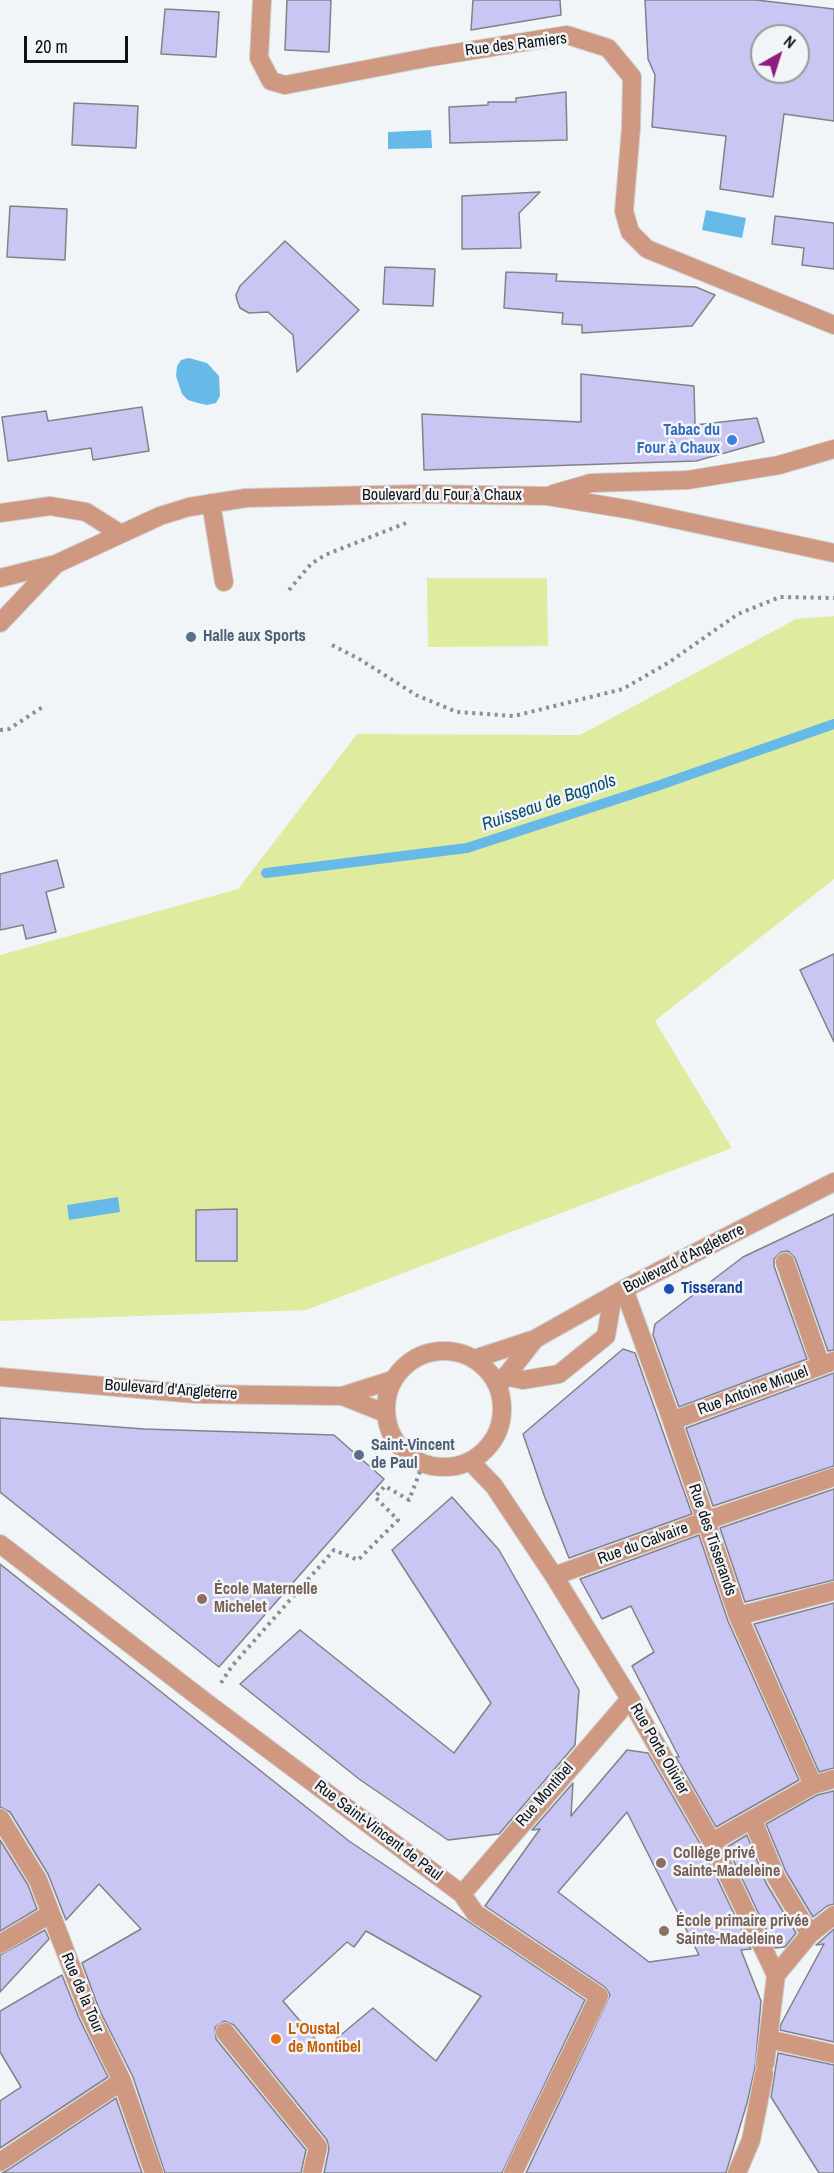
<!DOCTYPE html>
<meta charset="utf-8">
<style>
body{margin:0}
#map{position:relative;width:834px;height:2173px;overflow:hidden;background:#f1f5f8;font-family:"Archivo Narrow",sans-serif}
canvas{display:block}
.north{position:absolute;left:750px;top:24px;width:60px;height:60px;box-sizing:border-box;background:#f1f5f8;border:2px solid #979a9c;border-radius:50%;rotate:39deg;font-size:16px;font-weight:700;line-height:24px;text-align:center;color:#101112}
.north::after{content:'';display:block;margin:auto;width:21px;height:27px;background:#8f1d7e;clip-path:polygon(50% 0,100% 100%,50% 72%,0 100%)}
.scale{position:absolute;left:24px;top:36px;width:104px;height:27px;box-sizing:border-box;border:3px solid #101112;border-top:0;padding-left:8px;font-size:18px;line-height:21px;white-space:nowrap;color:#101112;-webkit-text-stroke:4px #f1f5f8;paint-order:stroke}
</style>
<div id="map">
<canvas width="834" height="2173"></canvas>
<div class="north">N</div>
<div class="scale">20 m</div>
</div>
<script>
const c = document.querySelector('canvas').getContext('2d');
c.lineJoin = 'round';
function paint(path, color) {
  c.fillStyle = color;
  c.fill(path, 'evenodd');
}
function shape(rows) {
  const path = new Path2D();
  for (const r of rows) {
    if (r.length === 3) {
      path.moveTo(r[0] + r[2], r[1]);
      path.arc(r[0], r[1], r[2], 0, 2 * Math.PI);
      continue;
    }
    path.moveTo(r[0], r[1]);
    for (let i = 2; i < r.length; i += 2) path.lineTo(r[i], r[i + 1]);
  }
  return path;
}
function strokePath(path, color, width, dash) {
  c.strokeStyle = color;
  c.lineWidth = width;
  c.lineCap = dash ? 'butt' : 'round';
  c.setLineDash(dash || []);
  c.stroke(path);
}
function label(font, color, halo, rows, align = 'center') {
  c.font = font + ' "Archivo Narrow",sans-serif';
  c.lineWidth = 5;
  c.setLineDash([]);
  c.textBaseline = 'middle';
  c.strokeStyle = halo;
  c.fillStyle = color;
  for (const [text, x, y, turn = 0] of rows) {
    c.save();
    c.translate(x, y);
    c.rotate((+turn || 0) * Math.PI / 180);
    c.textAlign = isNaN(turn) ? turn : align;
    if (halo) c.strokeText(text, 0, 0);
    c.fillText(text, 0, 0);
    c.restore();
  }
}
const green = shape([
 [427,578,547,578,548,646,428,647],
 [834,616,834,879,655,1021,732,1148,306,1310,0,1321,0,955,238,889,357,734,580,735,796,619]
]);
const water = shape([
 [431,130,432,148,388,149,388,132],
 [706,210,746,218,742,238,702,230],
 [189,358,207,363,219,376,220,396,216,403,207,405,198,403,188,400,182,394,176,376,177,366,181,360],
 [118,1197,120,1212,69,1220,67,1205]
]);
const stream = shape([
 [266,873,467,848,660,785,834,724]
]);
const building = shape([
 [287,0,331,0,329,52,285,50,287,0],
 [473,0,560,0,561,15,471,30,473,0],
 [645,0,756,0,834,9,834,121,784,114,773,197,720,189,726,136,652,127,655,75,648,59,645,0],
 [762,36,798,36,798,72,762,72,762,36],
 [165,9,219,12,216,57,161,54,165,9],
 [566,92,567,140,450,143,449,107,488,105,488,102,516,102,516,98,566,92],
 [74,103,138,106,136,148,72,145,74,103],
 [540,192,519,213,521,248,462,249,462,196,540,192],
 [10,206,67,209,65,260,7,257,10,206],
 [775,216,834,223,834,269,802,265,804,248,772,244,775,216],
 [285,241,359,310,297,372,293,335,268,312,249,313,240,308,237,300,236,295,240,286,285,241],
 [385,267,435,269,433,306,383,304,385,267],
 [506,272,557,274,556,281,696,287,715,295,692,326,582,333,582,325,562,324,563,313,504,308,506,272],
 [581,374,694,386,695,425,757,418,764,442,696,461,424,470,422,414,581,422,581,374],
 [142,407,149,451,93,460,91,448,8,461,2,417,46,411,48,421,142,407],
 [57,860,64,887,46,892,56,932,26,939,23,925,0,930,0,874,57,860],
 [834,954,834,1042,800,970,834,954],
 [237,1209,237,1261,196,1261,196,1210,237,1209],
 [834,1214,834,1350,828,1351,795,1258,788,1251,781,1252,774,1259,774,1266,807,1359,679,1407,653,1335,655,1324,743,1257,834,1214],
 [623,1349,635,1353,692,1514,569,1558,544,1495,523,1434,623,1349],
 [834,1373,834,1466,713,1506,686,1428,834,1373],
 [0,1418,144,1429,334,1435,384,1479,219,1667,0,1492,0,1418],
 [834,1489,834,1580,745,1602,720,1528,834,1489],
 [452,1497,499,1550,579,1690,575,1745,499,1834,448,1840,359,1779,240,1684,300,1630,454,1753,491,1703,392,1550,452,1497],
 [699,1535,728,1621,799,1780,716,1827,676,1757,679,1757,632,1666,654,1652,631,1606,602,1619,580,1579,699,1535],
 [0,1564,349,1841,585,2000,502,2173,324,2173,329,2149,327,2140,234,2025,224,2021,215,2027,216,2039,306,2150,301,2173,165,2173,133,2077,99,2009,82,1963,141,1929,99,1884,66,1920,48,1874,10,1812,0,1807,0,1564],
 [366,1931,481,1996,436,2061,373,2008,324,2049,283,2001,347,1942,354,1947,366,1931],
 [834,1603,834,1768,819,1772,754,1624,834,1603],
 [627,1750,648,1753,702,1847,751,1949,741,1950,761,2001,755,2068,747,2103,726,2173,526,2173,610,1995,605,1987,485,1906,540,1829,532,1830,573,1783,571,1816,627,1750],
 [627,1812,699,1955,649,1962,558,1892,627,1812],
 [834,1791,834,1904,827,1906,813,1917,786,1872,766,1824,817,1795,834,1791],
 [747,1835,766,1883,796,1933,785,1947,775,1948,727,1847,747,1835],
 [0,1840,28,1885,37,1909,0,1931,0,1840],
 [834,1929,834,2042,780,2030,781,2024,824,1944,816,1945,834,1929],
 [45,1930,49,1939,0,1992,0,1955,45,1930],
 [62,1975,79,2018,108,2077,0,2148,0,2101,21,2087,0,2052,0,2011,62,1975],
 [778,2053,834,2065,834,2173,819,2173,771,2097,778,2053],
 [116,2098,142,2173,2,2173,6,2171,116,2098]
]);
const path = shape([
 [289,590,311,564,325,555,406,523],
 [332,645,361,660,416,695,457,712,514,716,623,689,668,663,738,614,780,597,834,598],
 [0,730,9,729,44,706],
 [221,1683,232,1666,334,1550,358,1560,398,1520,375,1497,385,1486,409,1500,423,1464]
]);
const minor = shape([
 [262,0,259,58,271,81,285,85,431,57,567,35,608,48,632,77,631,128,624,211,630,232,647,249,834,325],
 [553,494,591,483,688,480,779,465,834,449],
 [211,503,224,582],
 [0,513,50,506,86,512,121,534],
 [0,578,56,564,160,516,189,507,246,498,420,494,547,496,632,510,834,553],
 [0,623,56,564],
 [785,1262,821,1366],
 [624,1289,672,1421,738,1616,813,1785],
 [444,1409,58],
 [474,1359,535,1339,624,1289,834,1182],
 [505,1376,523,1380,559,1374,606,1336,613,1295],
 [0,1377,196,1394,342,1396,392,1380],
 [499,1385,535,1339],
 [342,1396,385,1413],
 [672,1421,834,1361],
 [470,1461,494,1486,554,1576,630,1699,712,1842,776,1975,765,2064],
 [0,1544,208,1704,462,1894,475,1913,599,1996,513,2173],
 [554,1576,705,1521,834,1477],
 [738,1616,834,1591],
 [0,1818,38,1880,89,2013,122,2081,154,2173],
 [753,1821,776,1877,810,1934],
 [712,1842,813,1785,834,1779],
 [462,1894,630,1699],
 [0,1944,50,1914],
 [776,1975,810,1934,834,1915],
 [225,2032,318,2147,312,2173],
 [768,2039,834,2054],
 [0,2162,122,2081],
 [737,2173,751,2140,764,2074]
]);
const markers = [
 [732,440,6,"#3f7fe0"],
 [191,637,6,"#5c6f8a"],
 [669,1289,6,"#1a4fb4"],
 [359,1455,6,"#5c6f8a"],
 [202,1599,6,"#8d6e63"],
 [661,1863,6,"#8d6e63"],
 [664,1931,6,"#8d6e63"],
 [276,2039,6,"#e8710a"]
];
const streetNames = [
 ["Rue des Ramiers",516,45,-7],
 ["Boulevard du Four à Chaux",442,496],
 ["Boulevard d'Angleterre",684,1259,-27],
 ["Boulevard d'Angleterre",171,1390,4],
 ["Rue Antoine Miquel",753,1391,-20],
 ["Rue des Tisserands",712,1540,71],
 ["Rue du Calvaire",643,1544,-20],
 ["Rue Porte Olivier",659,1749,60],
 ["Rue Montibel",545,1795,-49],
 ["Rue Saint-Vincent de Paul",378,1831,37],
 ["Rue de la Tour",82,1993,67]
];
const shopNames = [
 ["Tabac du",720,431],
 ["Four à Chaux",720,449]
];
const serviceNames = [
 ["Halle aux Sports",203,637],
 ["Saint-Vincent",371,1446],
 ["de Paul",371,1464]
];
const transitNames = [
 ["Tisserand",681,1289]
];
const educationNames = [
 ["École Maternelle",214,1590],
 ["Michelet",214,1608],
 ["Collège privé",673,1854],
 ["Sainte-Madeleine",673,1872],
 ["École primaire privée",676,1922],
 ["Sainte-Madeleine",676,1940]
];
const foodNames = [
 ["L'Oustal",288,2030],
 ["de Montibel",288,2048]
];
const waterNames = [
 ["Ruisseau de Bagnols",549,803,-19]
];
paint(green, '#dfeca0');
paint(water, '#67b9e7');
strokePath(stream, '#67b9e7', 10);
paint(building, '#c9c6f3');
strokePath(building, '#828286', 1.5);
strokePath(minor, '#cdd1d3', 20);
strokePath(path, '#8c8f91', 4, [3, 4.5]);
strokePath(minor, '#cf9881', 18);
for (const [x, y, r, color] of markers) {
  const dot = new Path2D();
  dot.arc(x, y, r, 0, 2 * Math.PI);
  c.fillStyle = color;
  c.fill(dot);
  strokePath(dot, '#f1f5f8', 2);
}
label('16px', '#101112', '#f1f5f8', streetNames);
label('bold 16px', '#366cbe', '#f1f5f8', shopNames, 'right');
label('bold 16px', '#4e5e75', '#f1f5f8', serviceNames, 'left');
label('bold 16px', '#164399', '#f1f5f8', transitNames, 'left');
label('bold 16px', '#785e54', '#f1f5f8', educationNames, 'left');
label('bold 16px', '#c56008', '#f1f5f8', foodNames, 'left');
label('italic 18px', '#0a4e6d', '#f1f5f8', waterNames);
</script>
